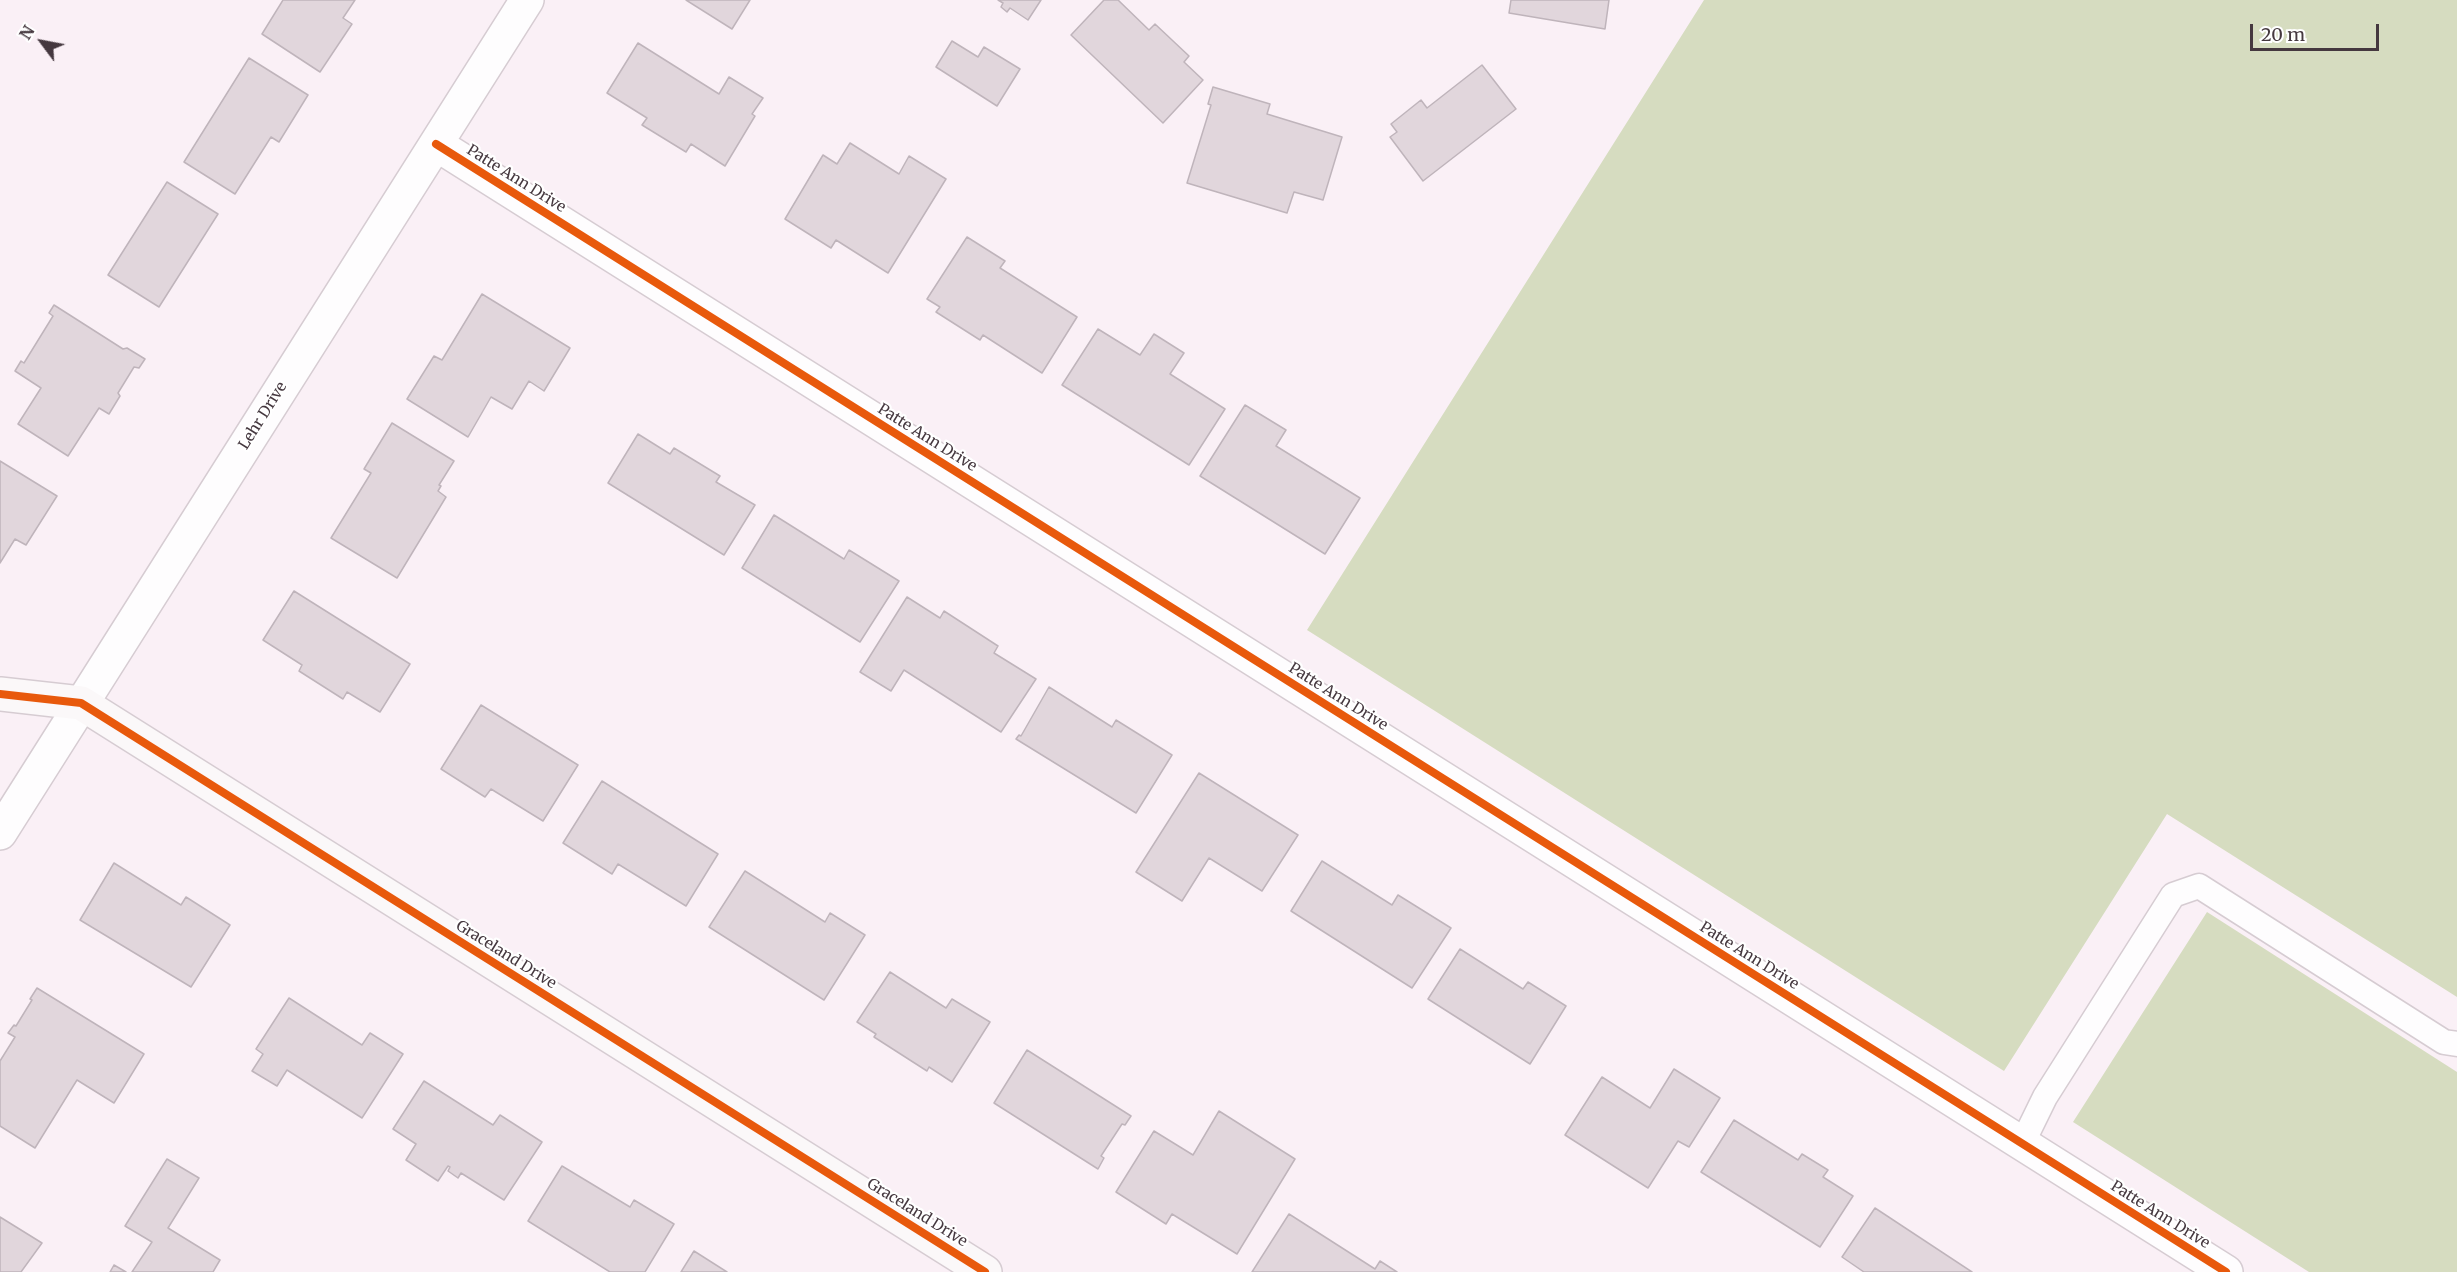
<!DOCTYPE html>
<style>
body{margin:0}
#map{position:relative;width:2457px;height:1272px;overflow:hidden;background:#faf0f6;font-family:Merriweather,serif}
canvas{display:block}
.north{position:absolute;left:12px;top:12px;width:60px;height:60px;-webkit-text-stroke:4px #fff;paint-order:stroke;rotate:302deg;font-size:16px;font-weight:700;line-height:24px;text-align:center;color:#45383f}
.north::after{content:'';display:block;margin:auto;width:21px;height:27px;background:#45383f;clip-path:polygon(50% 0,100% 100%,50% 72%,0 100%)}
.scale{position:absolute;left:2250px;top:24px;width:129px;height:27px;box-sizing:border-box;border:3px solid #45383f;border-top:0;padding-left:8px;font-size:18px;line-height:21px;white-space:nowrap;color:#45383f;-webkit-text-stroke:4px #fff;paint-order:stroke}
</style>
<div id="map">
<canvas width="2457" height="1272"></canvas>
<div class="north">N</div>
<div class="scale">20 m</div>
</div>
<script>
const c = document.querySelector('canvas').getContext('2d');
c.lineJoin = 'round';
function paint(path, color) {
  c.fillStyle = color;
  c.fill(path, 'evenodd');
}
function shape(rows) {
  const path = new Path2D();
  for (const r of rows) {
    path.moveTo(r[0], r[1]);
    for (let i = 2; i < r.length; i += 2) path.lineTo(r[i], r[i + 1]);
  }
  return path;
}
function strokePath(path, color, width, dash) {
  c.strokeStyle = color;
  c.lineWidth = width;
  c.lineCap = dash ? 'butt' : 'round';
  c.setLineDash(dash || []);
  c.stroke(path);
}
function label(font, color, halo, rows, align = 'center') {
  c.font = font + ' Merriweather,serif';
  c.lineWidth = 4.5;
  c.setLineDash([]);
  c.textBaseline = 'middle';
  c.strokeStyle = halo;
  c.fillStyle = color;
  for (const [text, x, y, turn = 0] of rows) {
    c.save();
    c.translate(x, y);
    c.rotate((+turn || 0) * Math.PI / 180);
    c.textAlign = isNaN(turn) ? turn : align;
    if (halo) c.strokeText(text, 0, 0);
    c.fillText(text, 0, 0);
    c.restore();
  }
}
const green = shape([
 [1704,0,2457,0,2457,997,2167,814,2004,1071,1307,630],
 [2207,912,2457,1072,2457,1272,2309,1272,2073,1122]
]);
const building = shape([
 [283,0,355,0,343,18,352,24,320,72,262,34,283,0],
 [686,0,750,0,732,29,686,0],
 [998,0,1041,0,1028,20,1010,8,1007,12,1001,7,1003,3,998,0],
 [1104,0,1118,0,1149,30,1155,24,1189,56,1184,62,1203,80,1163,123,1071,35,1104,0],
 [1511,0,1609,0,1605,29,1509,13,1511,0],
 [952,41,978,57,984,47,1020,69,997,106,936,67,952,41],
 [638,43,719,94,729,77,763,98,752,114,755,116,725,166,691,144,686,152,642,125,647,118,607,93,638,43],
 [249,58,308,95,279,142,271,137,235,194,184,162,249,58],
 [1482,65,1516,109,1423,181,1390,137,1397,132,1391,124,1421,100,1427,108,1482,65],
 [1213,87,1270,104,1267,114,1342,137,1323,200,1294,192,1287,213,1187,183,1211,105,1208,104,1213,87],
 [850,143,899,174,909,156,946,179,888,273,836,240,831,248,785,219,823,155,837,164,850,143],
 [167,182,218,214,159,307,108,275,167,182],
 [967,237,1005,261,1000,268,1077,317,1042,373,983,335,980,340,936,312,940,307,927,299,967,237],
 [482,294,570,348,544,391,529,381,512,409,491,397,468,437,407,399,434,356,442,360,482,294],
 [54,305,123,349,127,348,145,359,139,368,134,367,118,393,120,396,109,414,99,408,68,456,18,424,41,388,15,371,21,361,24,363,53,316,49,313,54,305],
 [1098,329,1140,355,1154,334,1184,353,1170,374,1225,409,1189,465,1062,385,1098,329],
 [1245,405,1286,430,1276,446,1360,498,1325,554,1200,476,1245,405],
 [392,423,454,461,439,485,441,486,438,491,446,497,397,578,331,538,371,473,364,469,392,423],
 [638,434,670,454,674,448,720,476,716,482,755,505,724,555,608,483,638,434],
 [0,461,57,496,26,545,15,539,0,563,0,461],
 [774,515,844,559,849,550,899,581,860,642,742,568,774,515],
 [294,591,410,664,380,712,347,692,343,699,299,671,302,665,263,640,294,591],
 [907,597,940,618,944,611,998,646,994,653,1036,679,1001,732,904,670,891,691,860,672,907,597],
 [1049,687,1112,727,1116,720,1172,755,1136,813,1016,739,1019,735,1021,736,1049,687],
 [481,705,578,765,543,821,491,789,485,797,441,769,481,705],
 [1199,773,1298,835,1262,891,1209,858,1182,901,1136,872,1199,773],
 [602,781,718,854,686,906,618,864,612,874,563,843,602,781],
 [1322,861,1392,905,1398,895,1451,928,1412,988,1291,911,1322,861],
 [114,863,181,905,186,897,230,925,191,987,80,920,114,863],
 [745,871,825,922,830,913,865,935,824,1000,709,927,745,871],
 [1460,949,1523,989,1528,982,1566,1006,1530,1064,1428,999,1460,949],
 [890,972,946,1008,952,999,990,1022,952,1082,929,1067,927,1071,874,1037,876,1034,857,1022,890,972],
 [37,988,144,1054,114,1103,77,1080,35,1148,0,1126,0,1061,15,1037,8,1033,14,1025,16,1026,32,1000,30,999,37,988],
 [289,998,362,1045,370,1033,403,1054,362,1118,287,1070,277,1086,252,1071,263,1054,256,1049,289,998],
 [1027,1050,1131,1116,1125,1125,1122,1124,1101,1156,1104,1158,1098,1169,994,1103,1027,1050],
 [1674,1069,1720,1098,1689,1147,1678,1141,1648,1188,1565,1135,1602,1077,1650,1108,1674,1069],
 [424,1081,493,1125,500,1115,542,1142,504,1200,461,1173,458,1178,448,1171,450,1167,448,1166,438,1181,406,1160,416,1144,393,1129,424,1081],
 [1219,1111,1295,1159,1237,1254,1172,1214,1166,1224,1116,1192,1154,1131,1193,1155,1219,1111],
 [1734,1120,1798,1160,1802,1154,1828,1170,1823,1177,1853,1196,1820,1247,1701,1172,1734,1120],
 [167,1159,199,1178,168,1228,220,1260,213,1272,132,1272,152,1242,125,1226,167,1159],
 [562,1166,630,1207,634,1200,674,1224,645,1272,610,1272,528,1221,562,1166],
 [1875,1208,1972,1272,1864,1272,1842,1257,1875,1208],
 [1289,1214,1375,1269,1380,1261,1397,1272,1252,1272,1289,1214],
 [0,1217,42,1243,21,1272,0,1272,0,1217],
 [694,1251,727,1272,681,1272,694,1251],
 [114,1265,126,1272,110,1272,114,1265]
]);
const lane = shape([
 [2022,1144,2045,1097,2173,895,2199,886,2444,1042,2457,1044]
]);
const street = shape([
 [436,144,2226,1272],
 [0,833,527,0]
]);
const secondary = shape([
 [0,694,81,703,985,1272]
]);
const cycleway = shape([
 [436,144,2226,1272],
 [0,694,81,703,985,1272]
]);
const streetNames = [
 ["Patte Ann Drive",516,179,32],
 ["Lehr Drive",263,416,-58],
 ["Patte Ann Drive",927,438,32],
 ["Patte Ann Drive",1338,697,32],
 ["Graceland Drive",506,955,32],
 ["Patte Ann Drive",1749,956,32],
 ["Graceland Drive",917,1213,32],
 ["Patte Ann Drive",2160,1215,32]
];
paint(green, '#d6dcc0');
paint(building, '#e1d6dc');
strokePath(building, '#bfb4bb', 1.5);
strokePath(lane, '#d6ccd2', 27);
strokePath(street, '#d6ccd2', 36);
strokePath(secondary, '#d6ccd2', 36);
strokePath(lane, '#fefdfe', 24);
strokePath(street, '#fefdfe', 33);
strokePath(secondary, '#fbf8f9', 33);
strokePath(cycleway, '#e8590c', 8);
label('15px', '#45383f', '#fff', streetNames);
</script>
